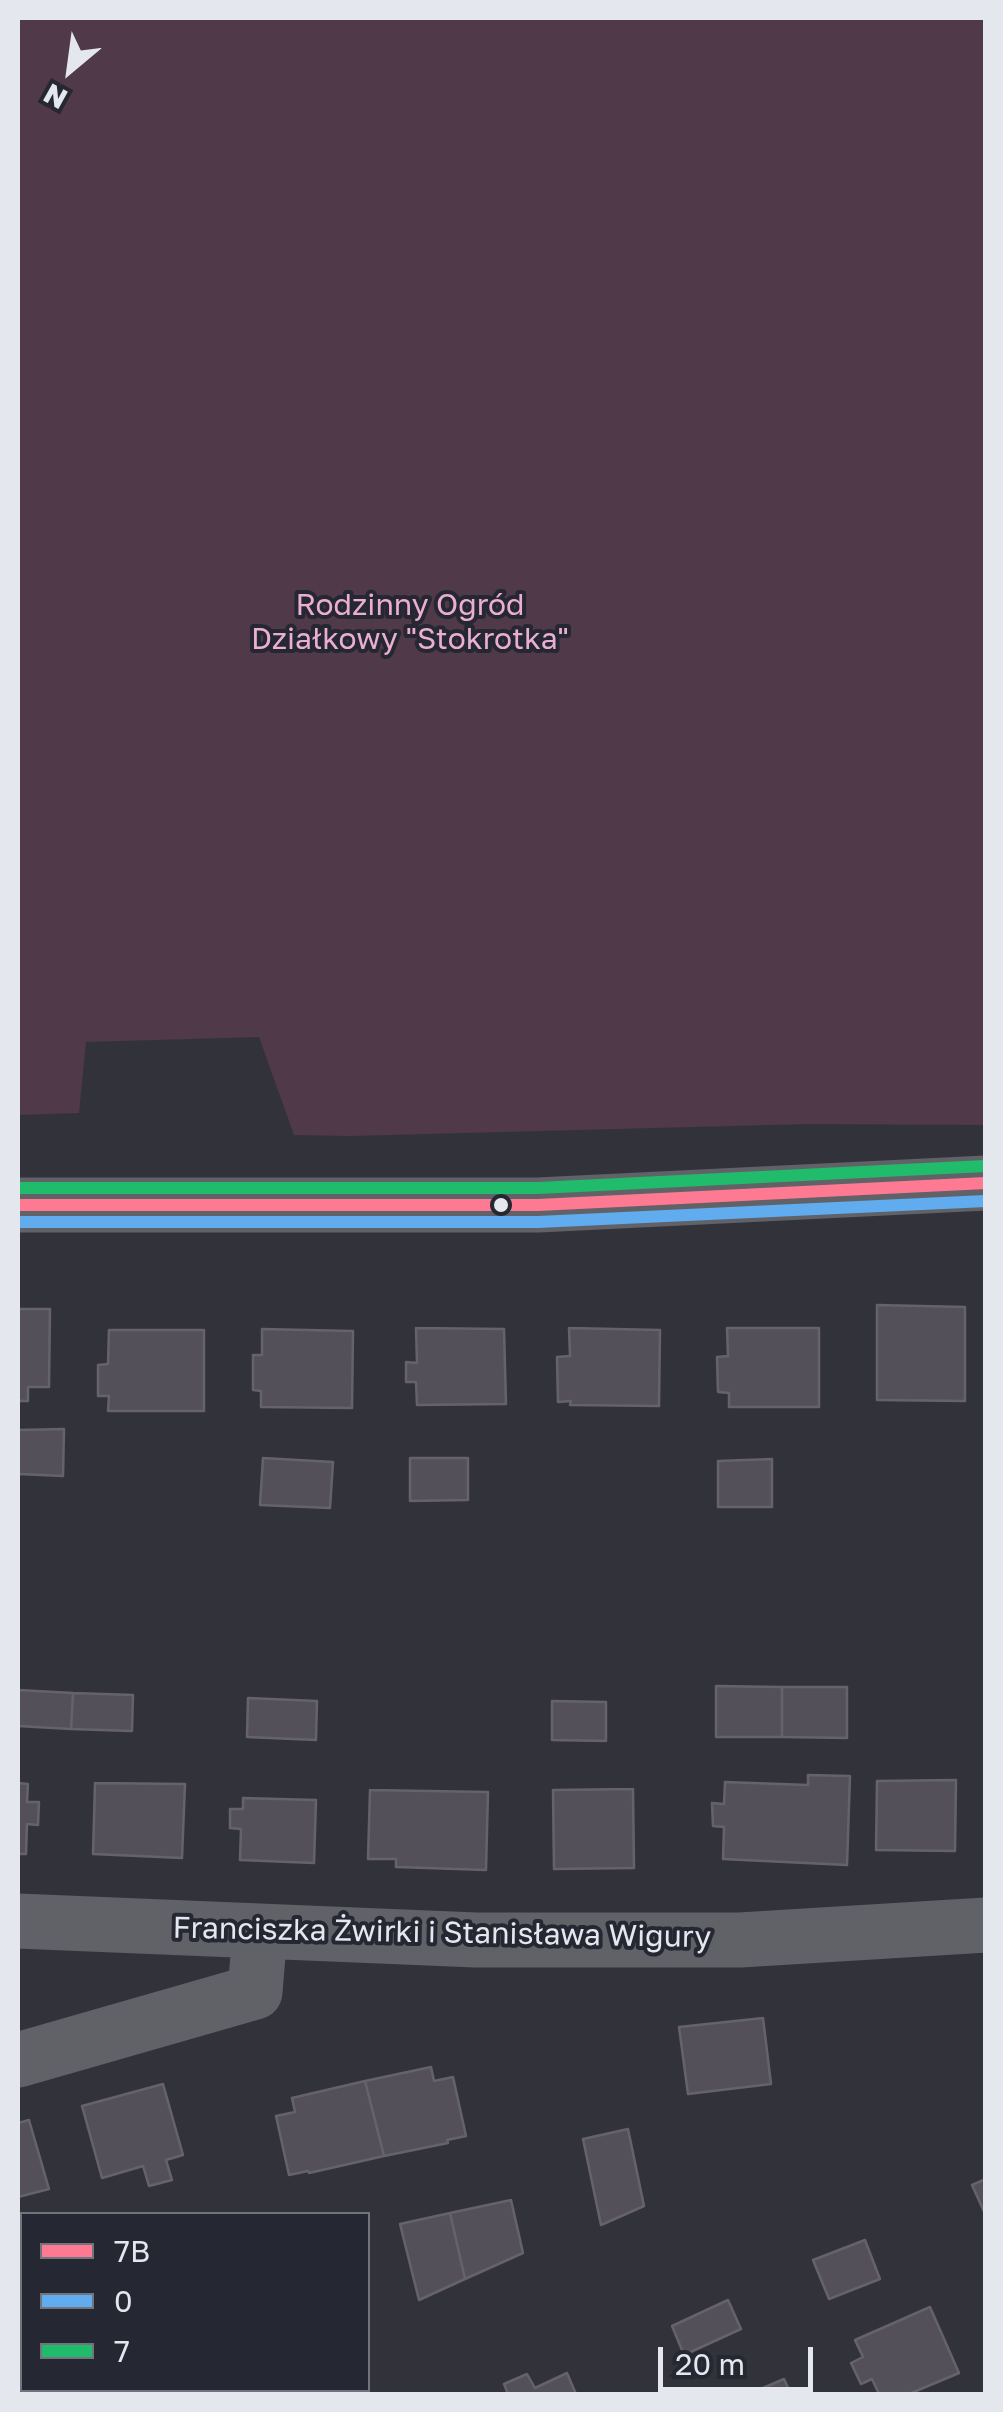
<!DOCTYPE html>
<meta charset="utf-8">
<style>
body{margin:0}
#map{position:relative;width:1003px;height:2412px;overflow:hidden;background:#32333a;font-family:"Golos Text",sans-serif}
canvas{display:block}
.frame{position:absolute;inset:0;border:20px solid #e5e7ee;pointer-events:none}
.legend{position:absolute;left:20px;top:2212px;width:350px;height:180px;box-sizing:border-box;background:#252732;border:2px solid #72747d;margin:0;padding:12px 18px;list-style:none;font-size:30px;color:#e5e7ee}
.legend li{display:flex;align-items:center;gap:20px;height:50px}
.legend b{width:50px;border:2px solid #72747d}
.north{position:absolute;left:20px;top:20px;width:100px;height:100px;-webkit-text-stroke:8px #252732;paint-order:stroke;rotate:209deg;font-size:28px;font-weight:700;line-height:40px;text-align:center;color:#e5e7ee}
.north::after{content:'';display:block;margin:auto;width:35px;height:45px;background:#e5e7ee;clip-path:polygon(50% 0,100% 100%,50% 72%,0 100%)}
.scale{position:absolute;left:658px;top:2347px;width:155px;height:45px;box-sizing:border-box;border:5px solid #e5e7ee;border-top:0;padding-left:12px;font-size:30px;line-height:35px;white-space:nowrap;color:#e5e7ee;-webkit-text-stroke:8px #252732;paint-order:stroke}
</style>
<div id="map">
<canvas width="1003" height="2412"></canvas>
<div class="frame"></div>
<ul class="legend">
<li><b style="height:12px;background:#fe7a93"></b>7B</li>
<li><b style="height:12px;background:#60acee"></b>0</li>
<li><b style="height:12px;background:#20bc6c"></b>7</li>
</ul>
<div class="north">N</div>
<div class="scale">20 m</div>
</div>
<script>
const c = document.querySelector('canvas').getContext('2d');
c.lineJoin = 'round';
function paint(path, color) {
  c.fillStyle = color;
  c.fill(path, 'evenodd');
}
function shape(rows) {
  const path = new Path2D();
  for (const r of rows) {
    path.moveTo(r[0], r[1]);
    for (let i = 2; i < r.length; i += 2) path.lineTo(r[i], r[i + 1]);
  }
  return path;
}
function strokePath(path, color, width, dash) {
  c.strokeStyle = color;
  c.lineWidth = width;
  c.lineCap = dash ? 'butt' : 'round';
  c.setLineDash(dash || []);
  c.stroke(path);
}
function label(font, color, halo, rows, align = 'center') {
  c.font = font + ' "Golos Text",sans-serif';
  c.lineWidth = 8;
  c.setLineDash([]);
  c.textBaseline = 'middle';
  c.strokeStyle = halo;
  c.fillStyle = color;
  for (const [text, x, y, turn = 0] of rows) {
    c.save();
    c.translate(x, y);
    c.rotate((+turn || 0) * Math.PI / 180);
    c.textAlign = isNaN(turn) ? turn : align;
    if (halo) c.strokeText(text, 0, 0);
    c.fillText(text, 0, 0);
    c.restore();
  }
}
const green = shape([
 [18,18,985,18,985,1125,807,1124,350,1136,294,1135,259,1037,86,1042,79,1113,18,1115]
]);
const building = shape([
 [877,1305,965,1307,965,1401,877,1400,877,1305],
 [18,1309,50,1309,49,1387,28,1387,28,1401,18,1401,18,1309],
 [416,1328,504,1329,506,1404,417,1405,416,1382,406,1382,406,1362,417,1363,416,1328],
 [569,1328,660,1330,659,1406,570,1405,571,1401,558,1402,557,1357,570,1356,569,1328],
 [727,1328,819,1328,819,1407,729,1407,729,1393,718,1392,717,1357,728,1356,727,1328],
 [262,1329,353,1331,352,1408,261,1407,261,1391,253,1390,253,1355,262,1355,262,1329],
 [109,1330,204,1330,204,1411,108,1411,109,1396,98,1396,98,1365,108,1364,109,1330],
 [64,1429,63,1476,18,1474,18,1430,64,1429],
 [263,1458,333,1462,330,1508,260,1505,263,1458],
 [410,1458,468,1458,468,1500,410,1501,410,1458],
 [772,1459,772,1507,718,1507,718,1461,772,1459],
 [716,1686,782,1687,782,1737,716,1737,716,1686],
 [782,1687,847,1687,847,1738,782,1737,782,1687],
 [18,1690,73,1693,71,1729,18,1726,18,1690],
 [73,1693,133,1695,132,1731,71,1729,73,1693],
 [248,1698,317,1701,316,1740,247,1737,248,1698],
 [552,1701,606,1702,606,1741,552,1740,552,1701],
 [808,1775,850,1776,847,1865,723,1859,724,1827,713,1826,712,1803,724,1804,725,1782,808,1785,808,1775],
 [956,1780,955,1851,876,1850,877,1781,956,1780],
 [18,1783,28,1784,27,1802,39,1802,38,1825,27,1824,26,1854,18,1854,18,1783],
 [95,1783,185,1784,182,1858,93,1854,95,1783],
 [633,1789,634,1868,554,1869,553,1790,633,1789],
 [370,1790,488,1792,486,1870,396,1867,396,1859,368,1859,370,1790],
 [243,1798,316,1800,314,1863,240,1860,241,1829,230,1828,230,1809,243,1809,243,1798],
 [763,2018,771,2084,688,2094,679,2027,763,2018],
 [431,2067,434,2081,453,2077,466,2136,447,2140,448,2143,384,2156,365,2081,431,2067],
 [365,2081,384,2156,309,2173,308,2171,289,2175,276,2116,295,2112,292,2098,365,2081],
 [163,2084,183,2155,166,2160,172,2180,149,2186,143,2166,102,2178,82,2106,163,2084],
 [29,2120,49,2189,18,2197,18,2123,29,2120],
 [628,2129,644,2206,601,2225,583,2139,628,2129],
 [986,2179,986,2216,972,2185,986,2179],
 [511,2200,523,2253,465,2279,450,2213,511,2200],
 [450,2213,465,2279,419,2300,400,2224,450,2213],
 [865,2240,880,2279,829,2299,813,2260,865,2240],
 [728,2300,741,2329,684,2355,672,2326,728,2300],
 [930,2307,959,2373,909,2394,879,2394,872,2379,861,2384,851,2363,863,2357,855,2340,930,2307],
 [567,2373,576,2394,508,2394,504,2384,527,2374,535,2388,567,2373],
 [784,2379,791,2394,749,2394,784,2379]
]);
const minor = shape([
 [18,1921,476,1940,740,1940,986,1925],
 [18,2060,255,1992,260,1931]
]);
const tertiary = shape([
 [18,1205,538,1205,986,1183]
]);
const bus1 = shape([
 [18,1205,538,1205,986,1183]
]);
const bus2 = shape([
 [18,1222,538,1222,986,1201]
]);
const bus3 = shape([
 [18,1188,538,1188,985,1166]
]);
const markers = [
 [501,1205,9,"#e5e7ee"]
];
const parkNames = [
 ["Rodzinny Ogród",410,605],
 ["Działkowy \"Stokrotka\"",410,639]
];
const streetNames = [
 ["Franciszka Żwirki i Stanisława Wigury",442,1933,1]
];
paint(green, '#503948');
paint(building, '#54505a');
strokePath(building, '#656369', 2.5);
strokePath(minor, '#616267', 55);
strokePath(tertiary, '#616267', 55);
strokePath(bus1, '#fe7a93', 12);
strokePath(bus2, '#60acee', 12);
strokePath(bus3, '#20bc6c', 12);
for (const [x, y, r, color] of markers) {
  const dot = new Path2D();
  dot.arc(x, y, r, 0, 2 * Math.PI);
  c.fillStyle = color;
  c.fill(dot);
  strokePath(dot, '#252732', 4);
}
label('30px', '#ebaed1', '#252732', parkNames);
label('30px', '#e5e7ee', '#252732', streetNames);
</script>
